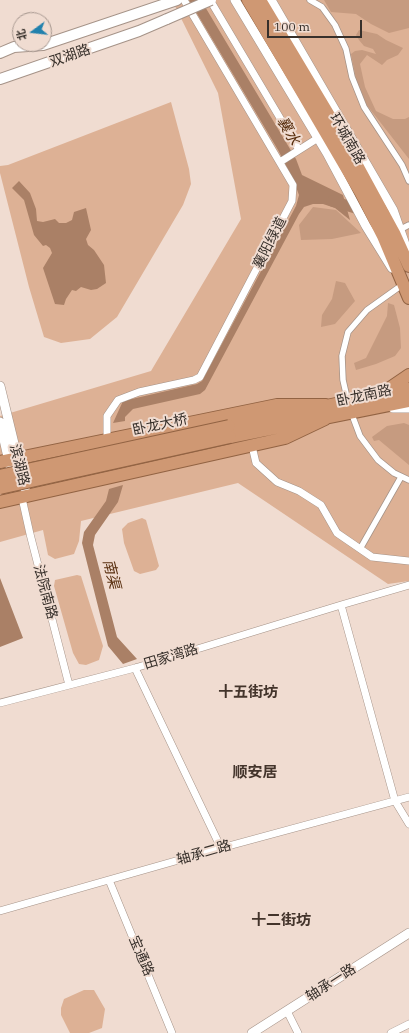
<!DOCTYPE html>
<meta charset="utf-8">
<style>
body{margin:0}
#map{position:relative;width:409px;height:1033px;overflow:hidden;background:#f0dcd1;font-family:"IBM Plex Serif","Noto Sans SC",serif}
canvas{display:block}
.north{position:absolute;left:12px;top:12px;width:40px;height:40px;box-sizing:border-box;background:#f0dcd1;border:1px solid #a6978f;border-radius:50%;rotate:255deg;font-size:11px;font-weight:700;line-height:16px;text-align:center;color:#37302b}
.north::after{content:'';display:block;margin:auto;width:14px;height:18px;background:#2181ad;clip-path:polygon(50% 0,100% 100%,50% 72%,0 100%)}
.scale{position:absolute;left:267px;top:20px;width:95px;height:18px;box-sizing:border-box;border:2px solid #37302b;border-top:0;padding-left:5px;font-size:12px;line-height:14px;white-space:nowrap;color:#37302b;-webkit-text-stroke:3px #f0dcd1;paint-order:stroke}
</style>
<div id="map">
<canvas width="409" height="1033"></canvas>
<div class="north">北</div>
<div class="scale">100 m</div>
</div>
<script>
const c = document.querySelector('canvas').getContext('2d');
c.lineJoin = 'round';
function paint(path, color) {
  c.fillStyle = color;
  c.fill(path, 'evenodd');
}
function shape(rows) {
  const path = new Path2D();
  for (const r of rows) {
    path.moveTo(r[0], r[1]);
    for (let i = 2; i < r.length; i += 2) path.lineTo(r[i], r[i + 1]);
  }
  return path;
}
function strokePath(path, color, width, dash) {
  c.strokeStyle = color;
  c.lineWidth = width;
  c.lineCap = dash ? 'butt' : 'round';
  c.setLineDash(dash || []);
  c.stroke(path);
}
function label(font, color, halo, rows, align = 'center') {
  c.font = font + ' "IBM Plex Serif","Noto Sans SC",serif';
  c.lineWidth = 4;
  c.setLineDash([]);
  c.textBaseline = 'middle';
  c.strokeStyle = halo;
  c.fillStyle = color;
  for (const [text, x, y, turn = 0] of rows) {
    c.save();
    c.translate(x, y);
    c.rotate((+turn || 0) * Math.PI / 180);
    c.textAlign = isNaN(turn) ? turn : align;
    if (halo) c.strokeText(text, 0, 0);
    c.fillText(text, 0, 0);
    c.restore();
  }
}
const green = shape([
 [190,0,409,0,409,581,388,584,238,483,81,521,79,541,74,554,55,559,48,555,43,530,0,542,0,416,151,371,241,219,218,93,174,4],
 [171,102,189,169,191,184,183,205,117,317,90,339,61,343,44,337,29,287,0,173,0,166,8,165],
 [142,518,146,520,159,566,156,570,140,574,134,571,124,543,122,529,128,523],
 [77,575,81,576,103,646,99,660,86,665,79,664,73,653,54,586,55,580],
 [84,990,94,990,105,1009,102,1028,89,1033,70,1033,61,1015,61,1008,64,999]
]);
const forest = shape([
 [324,0,409,0,409,28,389,33,371,24,356,14,331,12],
 [359,30,377,34,386,40,403,48,398,55,387,60,382,65,367,55,360,64,365,87,376,111,393,119,405,119,409,117,409,159,366,104,357,84,351,54,355,51,362,50,376,54,373,49,364,46,359,40,356,35],
 [313,207,336,210,361,233,332,239,301,240,299,225],
 [336,281,345,283,355,301,335,324,321,327,322,315,332,299],
 [388,303,394,305,400,328,401,348,395,356,376,364,356,370,354,363,366,358,387,316],
 [404,423,409,425,409,465,379,440,374,441,372,437,387,426]
]);
const water = shape([
 [189,0,201,0,296,159,302,175,343,195,350,220,335,208,323,204,313,204,304,207,299,214,205,390,200,394,133,409,125,417,125,421,113,423,123,401,197,384,202,381,296,206,299,195,293,179,278,150],
 [19,181,30,193,36,209,37,221,43,222,55,219,59,223,66,223,72,220,74,212,86,208,91,230,86,239,88,245,94,250,104,265,106,283,97,289,91,290,81,287,76,291,72,290,66,299,64,305,55,304,43,268,52,253,50,248,46,245,43,246,34,235,24,200,12,188],
 [123,485,118,502,95,535,93,545,117,637,137,659,123,664,108,646,82,543,84,532,106,501,109,489],
 [0,578,23,638,0,647]
]);
const river = shape([
 [332,201,365,211]
]);
const pedestrian = shape([
 [310,0,322,7,335,25,346,49,352,77,364,107,402,165,409,181],
 [401,229,409,225],
 [348,402,343,380,342,356,348,332,367,310,402,285],
 [351,412,360,436,378,460,394,473,409,480],
 [360,549,401,477]
]);
const minor = shape([
 [210,0,299,150],
 [280,162,318,138],
 [107,439,107,416,118,400,139,392,194,380,200,377,292,201,293,185,184,0],
 [252,446,256,463,277,482,299,491,321,505,337,533,372,557,409,561],
 [22,498,30,534,69,685],
 [409,585,341,605,395,801,409,824],
 [135,668,221,848],
 [0,703,135,668,341,605],
 [109,880,172,1033],
 [0,911,221,848,409,797],
 [287,1011,298,1033],
 [391,1033,409,1024]
]);
const tertiary = shape([
 [235,0,327,153,366,226,392,268],
 [271,0,393,210,408,253],
 [0,386,27,497],
 [393,408,409,408],
 [0,422,13,479],
 [252,1033,409,933]
]);
const secondary = shape([
 [0,53,14,47,43,45,177,0],
 [0,79,139,31,167,19]
]);
const trunk = shape([
 [248,0,361,193,383,236,409,298],
 [260,0,339,132,394,233,409,266],
 [387,390,409,375],
 [229,426,409,389],
 [230,437,409,401],
 [0,462,277,405,326,405],
 [0,502,285,438,325,419]
]);
const secondaryBridge = shape([
 [167,19,211,0]
]);
const trunkBridge = shape([
 [0,476,229,426],
 [0,488,230,437]
]);
const streetNames = [
 ["双湖路",70,56,-19],
 ["环城南路",347,139,60],
 ["襄阳绿道",270,243,-63],
 ["卧龙南路",364,396,-12],
 ["卧龙大桥",160,425,-12],
 ["滨湖路",19,465,76],
 ["法院南路",45,592,75],
 ["田家湾路",171,657,-17],
 ["轴承二路",204,853,-16],
 ["宝通路",141,956,67],
 ["轴承一路",331,983,-33]
];
const waterNames = [
 ["襄水",288,131,60],
 ["南渠",111,574,76]
];
const neighbourhoodNames = [
 ["十五街坊",248,693],
 ["顺安居",255,773],
 ["十二街坊",281,921]
];
paint(green, '#ddb195');
paint(forest, '#c69b80');
paint(water, '#aa8066');
strokePath(river, '#aa8066', 11);
strokePath(pedestrian, '#a59388', 7);
strokePath(minor, '#a59388', 8);
strokePath(tertiary, '#a59388', 10);
strokePath(secondary, '#a59388', 12);
strokePath(trunk, '#926343', 14);
strokePath(pedestrian, '#fff', 5.5);
strokePath(minor, '#fff', 7);
strokePath(tertiary, '#fff', 9);
strokePath(secondary, '#fff', 10);
strokePath(trunk, '#cf9873', 12);
strokePath(secondaryBridge, '#a59388', 12, []);
strokePath(trunkBridge, '#926343', 14, []);
strokePath(secondaryBridge, '#fff', 10);
strokePath(trunkBridge, '#cf9873', 12);
label('14px', '#37302b', '#f0dcd1', streetNames);
label('italic 15px', '#582e0e', '#f0dcd1', waterNames);
label('bold 15px', '#43342b', '#f0dcd1', neighbourhoodNames);
</script>
